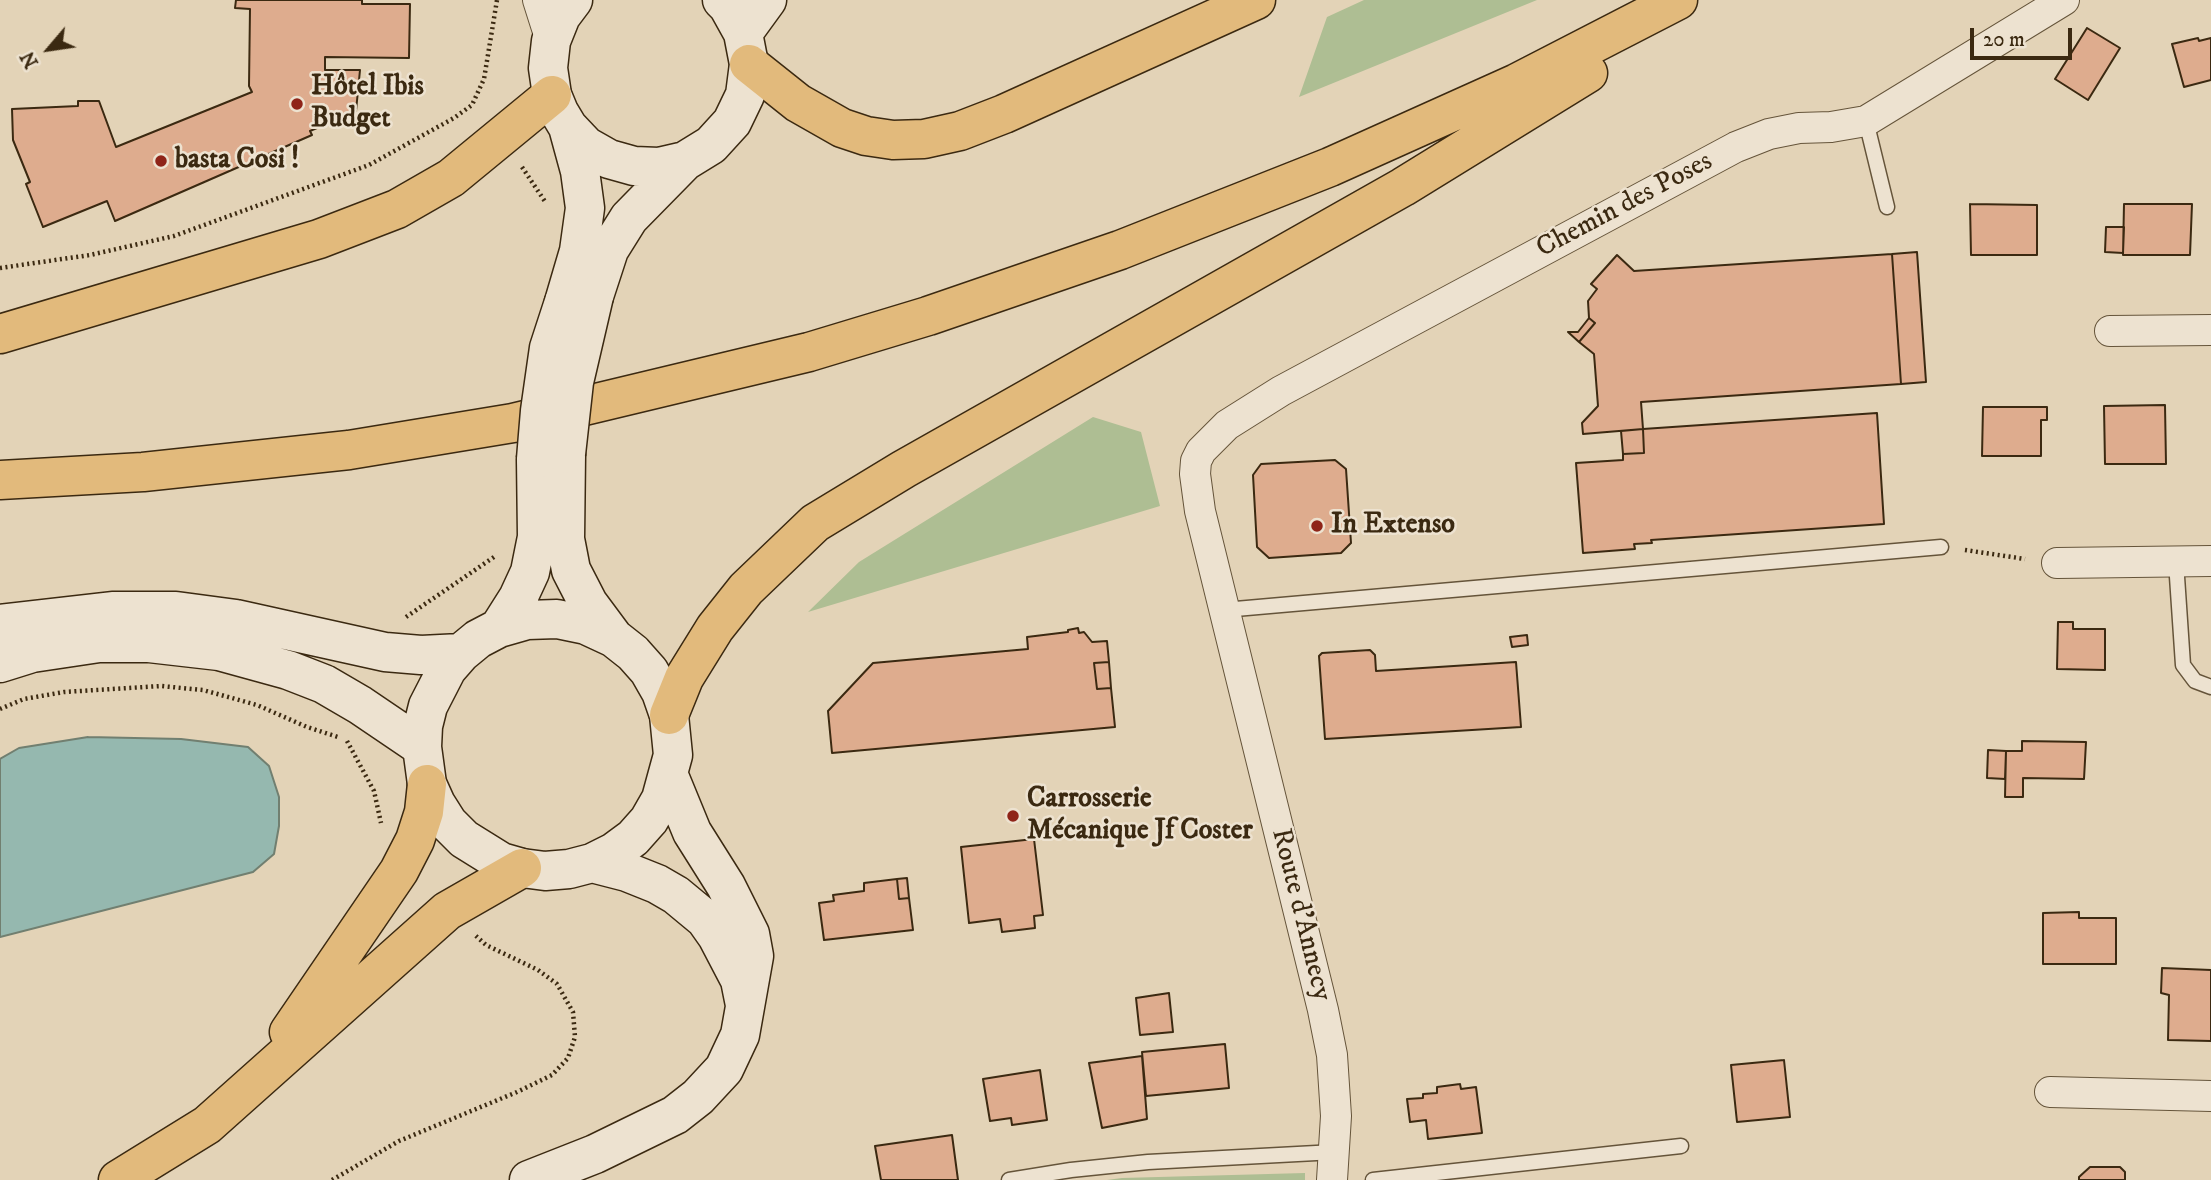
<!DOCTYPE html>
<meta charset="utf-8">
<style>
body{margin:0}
#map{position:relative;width:2211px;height:1180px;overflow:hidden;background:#e3d3b7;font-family:"IM FELL DW Pica",serif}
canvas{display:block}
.north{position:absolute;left:14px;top:14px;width:70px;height:70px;-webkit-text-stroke:5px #ede2d0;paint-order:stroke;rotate:241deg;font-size:19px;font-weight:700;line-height:28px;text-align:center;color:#3b2911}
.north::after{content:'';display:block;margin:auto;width:24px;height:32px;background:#3b2911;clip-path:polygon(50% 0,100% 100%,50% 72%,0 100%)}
.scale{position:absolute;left:1970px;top:28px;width:102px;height:32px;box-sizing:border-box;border:4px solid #3b2911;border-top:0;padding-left:9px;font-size:21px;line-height:24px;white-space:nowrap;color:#3b2911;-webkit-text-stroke:5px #ede2d0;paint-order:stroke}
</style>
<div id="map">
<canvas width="2211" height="1180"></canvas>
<div class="north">N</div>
<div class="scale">20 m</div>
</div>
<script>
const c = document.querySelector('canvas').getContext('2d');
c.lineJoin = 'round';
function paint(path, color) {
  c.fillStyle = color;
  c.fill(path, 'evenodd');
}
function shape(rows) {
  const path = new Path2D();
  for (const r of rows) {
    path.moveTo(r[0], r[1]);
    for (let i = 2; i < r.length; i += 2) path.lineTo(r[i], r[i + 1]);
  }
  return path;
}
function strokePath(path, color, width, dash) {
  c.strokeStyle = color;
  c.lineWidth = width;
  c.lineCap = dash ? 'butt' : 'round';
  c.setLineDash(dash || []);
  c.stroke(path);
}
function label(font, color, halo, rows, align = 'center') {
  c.font = font + ' "IM FELL DW Pica",serif';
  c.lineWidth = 5;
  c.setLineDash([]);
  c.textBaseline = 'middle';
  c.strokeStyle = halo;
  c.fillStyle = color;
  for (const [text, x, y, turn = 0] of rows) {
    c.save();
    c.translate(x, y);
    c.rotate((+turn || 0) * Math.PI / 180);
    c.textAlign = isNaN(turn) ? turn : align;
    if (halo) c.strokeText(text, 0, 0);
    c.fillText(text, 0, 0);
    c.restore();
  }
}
const green = shape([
 [1364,0,1537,0,1299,97,1327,17],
 [1093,417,1141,432,1160,506,808,612,859,562],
 [1305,1173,1305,1180,1107,1180,1122,1178]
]);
const water = shape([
 [88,737,181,739,248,747,269,766,279,797,279,826,274,854,253,872,0,937,0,759,19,748,88,737]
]);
const building = shape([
 [236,0,362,0,362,4,410,4,409,58,325,57,325,70,360,70,356,111,310,131,312,135,115,221,107,201,43,227,26,184,30,182,13,140,12,109,78,106,78,101,99,101,116,147,252,92,249,86,250,9,235,8,236,0],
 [2087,28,2120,48,2088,100,2055,79,2087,28],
 [2198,38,2199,41,2211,38,2211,80,2184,87,2172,44,2198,38],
 [1970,204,2037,205,2037,255,1971,255,1970,204],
 [2124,204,2192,204,2190,255,2123,255,2124,204],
 [2106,227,2124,227,2123,253,2105,252,2106,227],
 [1917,252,1926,382,1901,384,1892,254,1917,252],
 [1892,254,1901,384,1641,402,1643,429,1583,434,1582,423,1598,406,1594,354,1579,342,1595,323,1589,318,1588,301,1597,289,1591,284,1617,255,1634,271,1892,254],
 [1589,318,1595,323,1579,342,1568,332,1578,332,1589,318],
 [2165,405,2166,464,2105,464,2104,406,2165,405],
 [1983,407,2047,407,2047,420,2041,420,2041,456,1982,456,1983,407],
 [1877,413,1884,524,1651,540,1652,543,1634,544,1635,549,1583,553,1576,463,1623,460,1623,454,1644,453,1643,429,1877,413],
 [1643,429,1644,453,1623,454,1621,431,1643,429],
 [1335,460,1346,469,1351,543,1341,553,1269,558,1257,547,1253,475,1261,464,1335,460],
 [2058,622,2073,622,2073,629,2105,629,2105,670,2057,669,2058,622],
 [1078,628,1079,633,1084,632,1092,642,1107,641,1109,662,1094,663,1097,689,1111,688,1115,727,832,753,828,711,873,663,1028,649,1027,637,1068,632,1068,630,1078,628],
 [1527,635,1528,645,1512,647,1510,637,1527,635],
 [1370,650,1375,655,1376,671,1516,662,1521,727,1325,739,1319,656,1322,653,1370,650],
 [1109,662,1111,688,1097,689,1094,663,1109,662],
 [2022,741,2086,742,2084,779,2023,778,2023,797,2005,797,2006,751,2022,751,2022,741],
 [1988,750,2006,751,2005,779,1987,778,1988,750],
 [1034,839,1043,915,1034,916,1035,928,1002,932,1000,919,969,923,961,847,1034,839],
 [907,878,909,898,899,899,897,879,907,878],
 [897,879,899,899,909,898,913,930,824,940,819,903,834,901,833,895,864,891,864,883,897,879],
 [2079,912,2079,918,2116,918,2116,964,2043,964,2043,913,2079,912],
 [2162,968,2211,970,2211,1041,2168,1040,2169,995,2161,993,2162,968],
 [1169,993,1173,1032,1140,1035,1136,998,1169,993],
 [1225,1044,1229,1088,1146,1096,1142,1052,1225,1044],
 [1142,1056,1147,1119,1102,1128,1089,1063,1142,1056],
 [1784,1060,1790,1117,1737,1122,1731,1065,1784,1060],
 [1040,1070,1047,1120,1012,1125,1011,1118,990,1121,983,1079,1040,1070],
 [1460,1084,1461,1089,1476,1087,1482,1133,1428,1139,1426,1120,1410,1122,1407,1099,1423,1098,1423,1094,1437,1093,1437,1087,1460,1084],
 [952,1135,958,1180,881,1180,875,1146,952,1135],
 [2090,1167,2120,1167,2125,1172,2125,1180,2079,1180,2079,1177,2090,1167]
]);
const path = shape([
 [522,167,546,203],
 [0,268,90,255,174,236,369,165,454,118,472,105,484,79,497,0],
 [1965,550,2025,559],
 [406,617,494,557],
 [0,709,24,699,64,692,161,686,203,690,257,705,307,727,338,737],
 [347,741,374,791,381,823],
 [332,1180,399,1141,517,1092,552,1075,568,1058,575,1037,573,1012,557,984,538,970,486,945,475,935]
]);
const lane = shape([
 [1866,121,1887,207],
 [2176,562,2183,665,2195,681,2211,687],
 [1224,610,1941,547],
 [1009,1180,1071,1170,1148,1162,1335,1152],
 [1373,1180,1681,1146]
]);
const street = shape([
 [538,0,551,41],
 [2110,331,2211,330],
 [2057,563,2211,561],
 [2050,1092,2211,1096],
 [1332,1180,1336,1116,1332,1055,1323,1010,1200,511,1195,474,1196,461,1201,451,1227,425,1281,391,1736,147,1769,134,1799,128,1831,127,1866,121,2064,0]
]);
const secondary = shape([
 [573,0,561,16,551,41,548,68,552,95,559,112,568,127,586,146,609,159,634,166,659,167,685,161,711,145,732,122,745,95,749,64,743,33,728,6,722,0],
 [743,33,767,0],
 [594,296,609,250,629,218,685,161],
 [564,302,579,251,585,208,580,171,568,127],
 [566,454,565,539,571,570,588,603,614,638],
 [0,624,112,611,176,611,236,619,385,652,421,655,461,653],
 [499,628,518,598,530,572,537,537,536,459],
 [0,663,32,653,99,643,149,643,219,651,288,670,324,684,360,705,422,747],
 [592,863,614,852,633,838,649,820,661,799,673,755,669,715,661,692,649,671,633,653,614,638,586,625,557,619,527,620,499,628,478,639,461,653,447,669,428,706,423,726,422,747,427,784,436,804,448,823,464,839,501,862,522,868,545,871,569,869,592,863,627,872,657,884,676,895,705,919,717,936,740,980,745,1005],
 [529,1180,595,1154,675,1115,698,1097,724,1069,740,1035,754,956,750,934,726,886,692,832,669,776]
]);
const highway = shape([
 [749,64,798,103,842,128,866,136,893,140,924,139,960,131,1004,114,1256,0],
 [0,334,319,239,397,209,451,178,552,95],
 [0,480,143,472,349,450,513,423,809,352,928,316,1120,250,1330,167,1517,83,1678,0],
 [669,715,684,678,715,628,746,589,815,523,904,469,1403,187,1588,73],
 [289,1032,399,871,415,840,424,812,427,784],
 [118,1180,207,1125,447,911,522,868]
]);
const secondaryBridge = shape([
 [566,454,574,382,594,296],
 [536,459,540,411,549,348,564,302]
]);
const markers = [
 [297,104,7,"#8f2418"],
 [161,161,7,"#8f2418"],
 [1317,526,7,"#8f2418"],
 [1013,816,7,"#8f2418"]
];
const poiNames = [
 ["Hôtel Ibis",311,88],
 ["Budget",311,120],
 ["basta Cosi !",175,161],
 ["In Extenso",1331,526],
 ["Carrosserie",1027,800],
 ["Mécanique Jf Coster",1027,832]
];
const streetNames = [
 ["Chemin des Poses",1625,206,-28],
 ["Route d'Annecy",1300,915,76]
];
paint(green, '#aebe93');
paint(water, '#95b8af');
strokePath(water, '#717f70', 2);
paint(building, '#deac8e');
strokePath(building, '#3b2911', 2);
strokePath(lane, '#65543a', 17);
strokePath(street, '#65543a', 32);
strokePath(secondary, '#3b2911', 41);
strokePath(highway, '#3b2911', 41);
strokePath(path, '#3b2911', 4.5, [2, 3.5]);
strokePath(lane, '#ede2d0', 14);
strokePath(street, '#ede2d0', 30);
strokePath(secondary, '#ede2d0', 38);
strokePath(highway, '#e2ba7c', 38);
strokePath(secondaryBridge, '#3b2911', 41, []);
strokePath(secondaryBridge, '#ede2d0', 38);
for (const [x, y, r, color] of markers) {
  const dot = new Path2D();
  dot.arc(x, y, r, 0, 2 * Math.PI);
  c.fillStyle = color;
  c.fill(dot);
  strokePath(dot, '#ede2d0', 2.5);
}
label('bold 28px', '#3b2911', '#ede2d0', poiNames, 'left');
label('28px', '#3b2911', '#ede2d0', streetNames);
</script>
